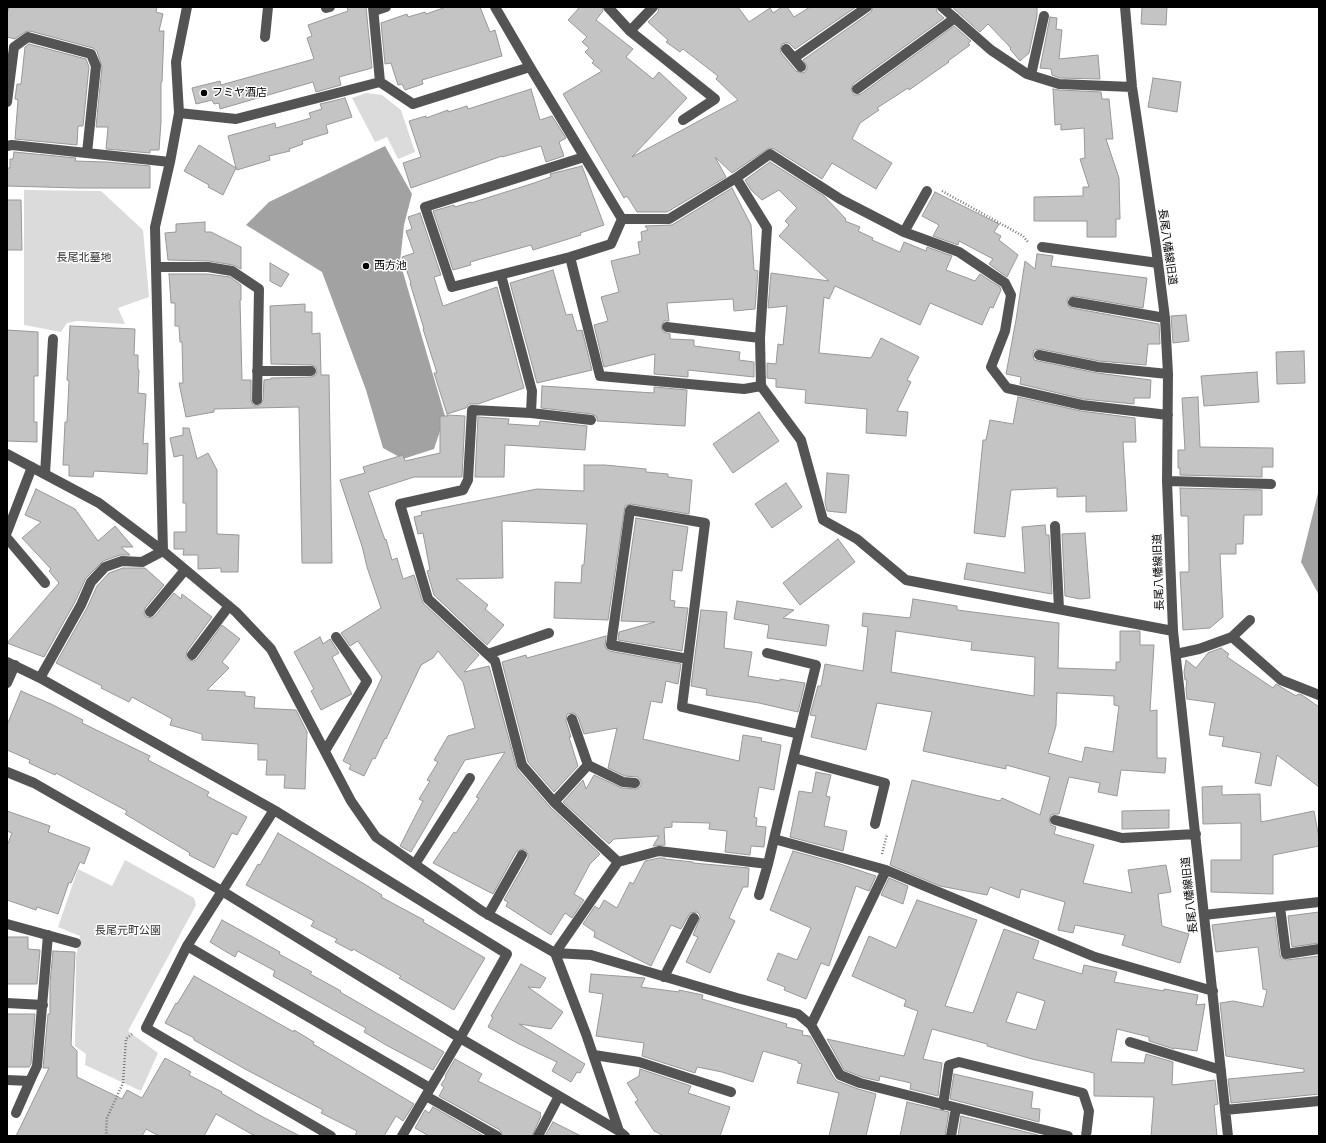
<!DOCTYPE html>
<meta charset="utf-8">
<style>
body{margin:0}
#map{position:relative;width:1326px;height:1143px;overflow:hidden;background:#fff;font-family:"Varela Round",sans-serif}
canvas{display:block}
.frame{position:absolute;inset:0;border:8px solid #000;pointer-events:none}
</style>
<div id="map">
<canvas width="1326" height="1143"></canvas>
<div class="frame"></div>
</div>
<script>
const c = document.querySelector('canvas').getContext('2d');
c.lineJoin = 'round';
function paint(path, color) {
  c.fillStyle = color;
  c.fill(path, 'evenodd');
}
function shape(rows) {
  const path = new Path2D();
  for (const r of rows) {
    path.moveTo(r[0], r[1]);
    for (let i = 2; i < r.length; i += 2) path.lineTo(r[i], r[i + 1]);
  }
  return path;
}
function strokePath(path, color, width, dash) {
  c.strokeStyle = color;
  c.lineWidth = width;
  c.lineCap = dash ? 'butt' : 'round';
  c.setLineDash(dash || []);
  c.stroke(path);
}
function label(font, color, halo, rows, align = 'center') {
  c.font = font + ' "Varela Round","Noto Sans JP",sans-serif';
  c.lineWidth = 3;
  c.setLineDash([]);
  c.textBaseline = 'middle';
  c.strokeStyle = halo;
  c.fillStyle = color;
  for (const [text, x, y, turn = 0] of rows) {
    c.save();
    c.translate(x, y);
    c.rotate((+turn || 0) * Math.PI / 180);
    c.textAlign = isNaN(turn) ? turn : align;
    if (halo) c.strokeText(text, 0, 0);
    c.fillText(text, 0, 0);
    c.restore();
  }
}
const green = shape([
 [366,93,382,95,401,110,415,152,398,159,387,137,375,142,352,98],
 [24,190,101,191,143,230,149,297,118,308,125,324,77,321,67,323,61,332,24,325],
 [125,860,194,898,196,905,128,1031,158,1053,141,1091,85,1065,86,1054,75,1046,76,957,80,936,58,927,78,869,112,886]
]);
const water = shape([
 [385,146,412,194,404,225,400,262,445,416,434,449,403,459,383,448,366,390,322,272,246,225,269,202],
 [1319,489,1319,595,1301,562]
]);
const building = shape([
 [9,7,157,7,156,12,163,14,159,31,164,31,162,82,161,82,161,122,159,150,150,150,150,153,106,149,108,127,96,127,102,67,97,51,93,48,30,31,25,32,15,39,7,37,7,14,9,7],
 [347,7,366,7,372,68,339,77,341,85,316,92,313,82,220,109,219,103,214,104,212,100,196,104,192,88,220,81,221,85,314,59,307,38,312,36,308,25,348,11,347,7],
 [446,7,480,7,490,32,495,30,502,56,422,80,423,84,405,90,402,84,398,85,391,63,385,64,381,23,407,14,408,17,425,12,426,14,446,7],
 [580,7,602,7,603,11,596,20,633,49,626,57,653,79,659,72,687,98,632,157,738,100,716,79,718,76,683,49,680,52,666,42,668,40,648,22,658,12,659,7,738,7,749,22,770,8,773,13,782,7,787,7,794,17,810,7,856,7,795,49,789,43,785,43,782,44,780,50,781,53,796,71,802,73,805,72,807,69,807,66,803,60,871,12,873,7,936,7,937,12,944,18,853,84,851,90,854,95,857,95,861,94,954,26,971,41,968,43,970,45,948,61,949,62,909,90,908,88,877,108,879,110,860,123,852,139,892,163,876,189,832,163,822,179,774,149,769,148,732,173,715,157,726,177,667,212,637,212,627,196,624,198,563,94,602,71,592,63,594,61,585,52,589,48,582,42,587,37,568,20,580,7],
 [952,7,1037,7,1037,16,1029,53,1020,61,1010,49,1011,48,988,24,980,32,952,7],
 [1142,7,1167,7,1166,25,1141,24,1142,7],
 [1050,17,1057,18,1056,29,1062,30,1059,59,1098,55,1100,79,1060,78,1052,75,1051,69,1040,68,1050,17],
 [29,44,86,59,89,67,83,126,78,126,77,145,15,139,18,100,15,99,17,84,21,84,25,47,29,44],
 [1153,78,1181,82,1177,112,1148,107,1153,78],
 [531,89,540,120,552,116,566,138,559,142,564,156,546,162,541,146,502,157,502,156,411,188,403,163,421,157,409,121,426,116,426,118,448,110,448,112,467,106,468,109,531,89],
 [1053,89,1059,90,1101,92,1102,99,1109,99,1113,139,1106,139,1119,178,1120,219,1116,219,1116,237,1087,237,1087,221,1034,221,1034,197,1083,196,1083,187,1089,187,1080,159,1085,158,1084,128,1061,130,1061,124,1055,125,1053,89],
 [345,98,352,117,326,125,328,133,302,141,303,144,289,149,290,151,269,156,270,160,237,170,236,168,223,195,208,187,209,185,184,171,199,145,236,168,228,136,275,123,276,128,311,118,309,113,322,109,320,104,345,98],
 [14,152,76,158,75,161,106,162,150,166,150,188,79,188,7,186,7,168,10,168,10,159,13,159,14,152],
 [770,162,824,196,846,219,845,221,860,227,858,231,873,238,872,240,900,252,904,242,926,251,927,247,952,256,946,270,975,281,980,274,1000,287,1001,290,993,308,990,307,982,325,930,303,920,325,835,286,829,299,824,297,819,353,871,358,881,338,919,357,907,380,911,382,897,411,908,412,906,436,866,433,867,409,805,403,806,390,776,387,776,379,767,378,767,363,776,364,778,344,783,345,787,306,768,308,771,273,829,281,779,236,789,225,785,221,797,208,779,190,762,200,751,190,745,180,770,162],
 [582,166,604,225,580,233,581,235,533,250,531,245,470,262,471,265,453,270,433,211,454,205,455,207,471,202,471,203,534,183,551,177,550,174,582,166],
 [732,188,751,225,754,270,758,271,755,309,734,311,733,299,667,303,669,321,664,321,661,327,663,332,670,334,670,339,694,340,694,346,740,352,739,360,754,362,754,377,688,370,688,377,654,374,655,354,604,367,594,325,608,321,601,297,619,292,611,261,640,254,638,242,642,241,641,232,648,230,645,226,672,225,732,188],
 [935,192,999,224,994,232,1001,236,999,240,1018,255,1007,277,989,264,993,259,959,241,958,245,933,236,939,225,922,216,935,192],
 [7,200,21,200,22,250,7,250,7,200],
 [420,213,441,275,434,277,443,306,497,287,524,388,478,404,469,404,466,408,447,414,434,373,437,373,423,329,424,329,410,283,411,283,402,257,414,253,406,231,412,229,408,217,420,213],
 [205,222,205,232,211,232,241,247,241,269,233,265,209,261,168,260,165,233,176,232,176,224,205,222],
 [1037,254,1053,256,1051,266,1147,278,1143,308,1074,296,1068,298,1067,301,1069,307,1072,308,1159,324,1160,344,1148,344,1146,365,1099,361,1040,349,1034,350,1033,354,1034,360,1038,361,1097,373,1151,380,1150,398,1134,398,1134,404,1083,399,1020,384,1021,377,1006,374,1016,320,1025,261,1035,269,1037,254],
 [270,263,289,274,281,287,270,281,270,263],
 [553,270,566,315,572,314,577,331,582,330,592,370,537,383,510,283,553,270],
 [169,274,207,274,230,277,241,285,241,300,240,300,242,380,251,380,251,400,253,405,256,406,260,405,263,400,264,380,271,379,271,378,311,377,316,375,317,371,316,367,311,365,271,364,270,306,305,304,305,312,312,312,312,334,320,333,321,375,329,375,332,563,302,563,299,407,214,409,214,412,186,417,179,383,183,383,182,342,180,342,179,326,175,326,175,303,171,303,169,274],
 [1186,315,1189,341,1173,343,1171,316,1186,315],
 [70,326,135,329,134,355,138,355,138,370,139,370,138,393,146,394,143,444,148,443,147,474,94,471,93,477,69,476,69,465,63,465,65,422,67,422,69,381,67,380,70,326],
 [7,330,38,332,38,376,34,376,34,422,37,422,37,442,7,441,7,330],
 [1304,351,1305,383,1277,384,1276,352,1304,351],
 [1257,372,1259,402,1204,406,1201,376,1257,372],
 [542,386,654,393,654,387,687,390,685,426,597,421,597,417,592,414,541,408,542,386],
 [1018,397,1081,411,1135,418,1136,442,1123,442,1127,511,1086,512,1086,496,1057,497,1057,488,1011,490,1005,537,974,533,983,440,986,440,990,420,1013,424,1018,397],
 [1198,397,1200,447,1273,448,1273,467,1262,467,1262,477,1180,475,1180,468,1178,468,1178,450,1185,450,1182,398,1198,397],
 [759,412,779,441,733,473,713,444,759,412],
 [447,415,465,416,462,477,414,477,368,492,385,540,386,539,392,560,397,558,403,579,414,575,423,603,479,655,464,672,489,666,517,769,550,807,600,854,590,864,574,894,584,900,572,918,565,913,551,935,506,906,508,902,504,900,528,858,528,855,526,850,522,849,516,852,493,894,433,863,454,832,456,833,479,798,476,797,505,752,465,760,411,852,400,846,423,801,419,799,430,781,427,780,438,762,434,760,448,736,475,728,463,682,438,651,433,658,421,665,386,739,385,738,375,759,373,758,364,776,349,769,351,765,343,761,382,677,358,641,350,646,341,633,381,608,367,567,362,546,340,480,365,473,363,467,403,455,405,461,440,453,440,416,448,416,447,415],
 [478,417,509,419,508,424,539,426,540,421,587,426,585,450,505,445,504,477,475,477,478,417],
 [183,428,189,428,197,459,208,453,217,470,217,534,239,535,238,572,221,572,221,568,198,569,198,555,183,555,184,549,174,549,174,532,186,532,186,503,183,503,183,455,174,457,170,438,183,435,183,428],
 [584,465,605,465,646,469,646,472,668,474,668,477,692,480,689,514,631,504,625,506,608,620,554,618,555,582,581,583,582,565,584,565,587,524,502,521,503,578,456,579,488,605,485,609,504,625,487,645,434,595,427,571,430,570,423,533,418,534,414,517,422,515,421,512,537,489,584,491,584,465],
 [827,473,849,475,846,513,827,511,825,502,827,473],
 [786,483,802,507,772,528,755,504,786,483],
 [1180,488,1262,490,1262,515,1244,515,1243,544,1236,544,1236,554,1220,554,1223,617,1210,628,1183,630,1180,572,1189,572,1188,516,1181,516,1180,488],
 [36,489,75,509,98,541,115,526,133,547,121,547,130,555,120,555,103,561,86,578,75,602,44,657,7,643,59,583,49,571,51,569,22,538,41,522,25,515,36,489],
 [636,518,688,527,682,571,673,570,670,600,675,601,674,607,688,608,682,651,618,640,619,632,655,622,621,621,636,518],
 [1045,525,1046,535,1049,535,1052,594,964,579,967,563,1025,573,1022,527,1045,525],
 [1085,533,1090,598,1080,599,1065,596,1062,534,1085,533],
 [838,539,855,562,800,605,783,583,838,539],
 [123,568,145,568,164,585,145,608,144,614,146,617,152,618,155,616,174,593,181,599,182,594,212,617,187,651,186,657,188,660,194,661,197,659,222,625,240,639,222,662,229,668,207,690,245,692,245,696,255,697,254,708,296,710,307,732,305,789,284,788,285,775,266,775,267,760,258,760,258,744,202,740,202,734,170,725,172,719,132,697,129,702,101,688,102,686,56,663,87,608,97,586,109,573,123,568],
 [913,599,957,606,957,610,1059,623,1058,668,1116,670,1116,662,1120,662,1120,631,1140,631,1140,645,1154,645,1150,711,1157,710,1157,758,1166,758,1165,773,1121,770,1117,796,1098,792,1100,783,1069,777,1059,814,1054,814,1051,815,1049,821,1051,825,1056,827,1054,834,1094,845,1083,883,1132,893,1128,870,1166,865,1171,892,1158,894,1162,926,1189,934,1180,963,1122,945,1125,935,1075,925,1073,933,1058,930,1065,902,1021,889,1019,898,990,887,987,895,940,886,890,865,912,780,1000,801,1002,798,1040,815,1050,777,1006,765,1006,769,923,751,932,712,877,703,866,750,811,737,816,716,810,715,818,686,821,686,825,664,863,671,868,627,862,626,863,613,910,618,913,599],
 [896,631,972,642,971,650,1035,657,1034,696,891,672,896,631],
 [1057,693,1114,696,1114,705,1119,706,1113,752,1085,747,1082,762,1048,753,1056,726,1057,693],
 [737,601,794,610,783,618,829,625,826,646,767,638,769,625,734,619,737,601],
 [701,610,727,612,724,648,752,652,748,676,780,681,780,679,805,683,798,712,759,703,706,695,707,689,691,686,701,610],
 [606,636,605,647,609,651,681,664,678,684,666,681,662,703,651,701,643,739,739,761,743,735,762,738,761,741,781,745,774,790,759,787,754,817,757,818,756,826,766,827,764,847,751,846,750,855,725,852,727,831,709,829,710,823,672,822,672,827,664,828,665,845,653,846,659,836,614,839,609,844,563,802,583,780,586,789,594,775,622,788,637,789,641,786,641,781,638,777,625,776,608,768,617,728,584,734,578,717,574,713,567,714,566,721,571,737,569,737,578,766,554,792,528,762,502,662,526,655,527,658,606,636],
 [320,637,323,644,330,639,339,653,332,657,352,694,321,710,311,691,314,689,294,652,320,637],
 [1221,648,1229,654,1227,657,1273,688,1276,684,1296,696,1298,694,1302,695,1319,707,1319,787,1277,755,1271,786,1255,783,1261,753,1222,746,1224,737,1209,735,1215,703,1187,699,1186,688,1187,680,1185,680,1184,672,1186,660,1196,668,1208,653,1221,648],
 [21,691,51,704,83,720,82,723,150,756,148,760,209,792,207,796,247,817,237,835,232,833,214,868,189,855,190,853,125,814,127,811,56,773,55,775,29,763,30,760,7,750,7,725,21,691],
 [816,772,831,775,826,796,830,797,824,826,847,831,843,851,790,837,799,791,812,793,816,772],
 [1222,786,1222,795,1260,794,1261,822,1314,811,1319,838,1319,846,1273,855,1273,894,1211,892,1211,860,1241,860,1241,823,1203,824,1202,787,1222,786],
 [1169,810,1169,828,1122,829,1122,811,1169,810],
 [7,811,50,826,48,832,90,848,84,864,80,862,71,883,69,882,58,914,37,907,36,910,7,900,7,846,12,833,7,831,7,811],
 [278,833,366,885,382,895,381,897,424,920,423,922,485,958,454,1010,399,978,401,976,353,949,352,951,335,942,337,939,311,926,314,921,246,885,258,864,260,865,278,833],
 [793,851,840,864,876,876,869,891,856,886,829,966,821,963,806,999,784,990,785,987,767,980,778,953,797,960,811,928,770,910,793,851],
 [659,858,665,858,665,859,693,862,693,863,749,868,748,887,743,887,729,918,735,921,710,973,686,962,698,937,693,935,700,918,700,915,697,912,690,913,681,929,671,925,651,966,594,937,595,932,583,924,595,906,599,909,604,900,617,908,630,882,633,884,645,861,659,858],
 [889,878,908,886,903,904,881,895,889,878],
 [917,900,977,920,945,1006,973,1013,1004,929,1039,941,1033,959,1082,974,1084,965,1117,972,1114,982,1164,991,1164,989,1198,995,1196,1005,1205,1004,1197,1051,1174,1048,1174,1049,1149,1041,1149,1037,1117,1029,1111,1062,1144,1063,1146,1054,1173,1062,1172,1085,1215,1080,1218,1104,1214,1105,1217,1136,1151,1136,1154,1097,1094,1096,1094,1073,1032,1059,987,1046,987,1044,932,1029,923,1059,942,1063,938,1096,910,1089,911,1083,880,1076,879,1081,862,1077,844,1070,827,1039,904,1056,918,1011,904,1006,906,1000,852,976,869,936,896,948,917,900],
 [1017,992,1045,1001,1036,1030,1006,1022,1017,992],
 [1319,912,1319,943,1292,947,1288,916,1319,912],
 [1275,917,1280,955,1281,958,1287,960,1319,956,1319,1094,1231,1103,1228,1079,1304,1072,1304,1069,1226,1056,1220,1003,1233,1001,1263,1007,1267,990,1263,989,1258,947,1216,952,1212,925,1275,917],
 [222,920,280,952,279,954,312,972,310,974,341,991,340,992,444,1052,433,1070,386,1045,364,1032,366,1028,273,976,275,971,238,951,235,957,210,942,222,920],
 [7,937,28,937,28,949,40,950,37,984,7,984,7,937],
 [53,951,75,952,71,1045,77,1051,77,1077,122,1099,127,1090,142,1098,165,1058,191,1072,189,1075,222,1092,221,1093,261,1116,300,1136,255,1136,216,1114,204,1136,159,1136,146,1129,142,1136,16,1136,49,1068,43,1068,48,1014,50,1014,50,983,53,951],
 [521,964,546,978,540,988,528,987,563,1012,551,1029,519,1024,585,1064,580,1073,577,1072,571,1082,552,1071,557,1062,519,1044,488,1027,493,1017,491,1016,521,964],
 [591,974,645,978,641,987,679,992,679,990,703,995,702,999,787,1024,786,1027,803,1031,802,1035,810,1036,834,1078,837,1081,858,1089,876,1094,866,1136,829,1136,839,1093,797,1083,802,1064,798,1063,798,1061,763,1051,753,1082,722,1072,697,1067,695,1073,642,1056,644,1043,596,1036,603,994,589,992,591,974],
 [194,976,294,1032,294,1030,314,1042,313,1044,414,1104,403,1121,396,1116,384,1136,355,1136,357,1131,321,1113,323,1110,245,1069,194,1040,194,1038,165,1023,176,1003,177,1004,194,976],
 [7,1014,35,1014,31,1064,29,1067,7,1067,7,1014],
 [455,1059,482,1074,478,1081,541,1113,540,1115,541,1116,532,1136,503,1136,500,1130,439,1096,444,1087,441,1085,446,1077,445,1076,455,1059],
 [640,1069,691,1086,688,1093,730,1107,720,1136,664,1136,654,1131,635,1102,638,1100,627,1083,639,1076,640,1069],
 [954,1074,1033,1092,1031,1108,1040,1109,1039,1122,950,1099,954,1074],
 [907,1102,949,1112,945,1136,900,1136,907,1102],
 [433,1107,484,1136,429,1136,415,1128,425,1110,429,1113,433,1107],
 [961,1116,1038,1135,1038,1136,958,1136,961,1116],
 [553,1122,581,1136,545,1136,553,1122]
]);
const path = shape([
 [942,191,1023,236,1028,242],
 [882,854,887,835,886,834],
 [108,1136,106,1132,107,1118,123,1083,126,1039,132,1034]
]);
const minor = shape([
 [373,7,380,82],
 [495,7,530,67,622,219,611,244,570,257,452,287,425,207,584,157],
 [608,7,630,31,715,99,683,120],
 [942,7,991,50,1027,74,1059,84,1132,87],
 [1125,7,1132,87,1156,247,1165,318,1168,374,1167,481,1173,631,1228,1136],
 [326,8,330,7],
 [374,11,386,7],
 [630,31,653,7],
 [265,37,268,7],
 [786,49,801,67],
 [794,58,867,7],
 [1031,75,1044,16],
 [857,89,955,18],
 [7,102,14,47,28,37,91,54,96,66,87,153],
 [179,113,236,119,380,82,413,104,530,67],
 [7,146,12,145,170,162],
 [736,178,767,228,760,338,761,386,801,440,823,520,857,539,906,580,1173,631],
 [622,219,669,219,736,178,770,154,840,199,904,232,959,252,1005,283,1011,295,1005,331,991,367,1007,388,1082,405,1168,415],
 [904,232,927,191],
 [1042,247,1158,263],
 [570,257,600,376,744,389,761,386],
 [156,267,208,267,232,271,259,289,257,400],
 [501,275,532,391,531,413],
 [1073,302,1165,318],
 [667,327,760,338],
 [1039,355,1098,367,1168,374],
 [257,371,311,371],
 [591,420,531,413,472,410,468,480,463,490,400,504,428,599,495,661,522,765,554,802,618,862],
 [7,454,99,503,163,551,236,612,271,649,351,801,376,837,482,911,555,953,591,955,737,998,798,1014,811,1025,840,1075,860,1083,1068,1136],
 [45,474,53,339],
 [1167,481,1271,484],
 [1055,526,1059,609],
 [7,532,32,467],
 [7,538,45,583],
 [163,551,155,227,170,162,179,113,176,62,187,7],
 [150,612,185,570],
 [1232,637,1281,680,1319,695],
 [767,653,816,665,799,734],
 [488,654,549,633],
 [1176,654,1199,649,1232,637,1250,620],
 [192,655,229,606],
 [7,662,40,678,274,810,507,954,460,1038,402,1136],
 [40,678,81,605,91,582,105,567,122,561,142,562,163,551],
 [7,683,15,665],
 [572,719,588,765,623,782,635,783],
 [325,751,367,681,336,637],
 [794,758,885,783,875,824],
 [7,772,34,783,222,891,460,1038,619,1131,625,1136],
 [554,802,588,765],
 [274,810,187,946,146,1028,331,1136],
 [1055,820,1122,838,1196,834],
 [774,839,886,870,1095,957,1213,991],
 [415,864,470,778],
 [759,895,768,864],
 [1280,907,1286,954,1319,949],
 [488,915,522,855],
 [1204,915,1319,902],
 [7,924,76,943],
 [187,946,430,1088],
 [555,953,618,862,659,851,768,864,799,734,682,707,705,523,630,510,611,645,688,659],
 [555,953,586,1034,619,1131],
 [664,977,694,918],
 [7,1003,43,1005],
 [811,1025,886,870],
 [1130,1042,1221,1070],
 [594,1055,639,1062,731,1092],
 [7,1080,30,1081,37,1066,48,935],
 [426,1096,497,1136],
 [943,1105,949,1065,959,1062,1083,1093,1089,1111,1086,1136],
 [1225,1110,1319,1101],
 [16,1113,30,1081],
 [538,1136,559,1096],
 [951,1136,956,1108]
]);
const markers = [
 [204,93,4,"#000"],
 [366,266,4,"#000"]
];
const poiNames = [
 ["フミヤ酒店",212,93],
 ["西方池",374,266]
];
const streetNames = [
 ["長尾八幡線旧道",1167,247,82],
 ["長尾八幡線旧道",1159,572,-92],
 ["長尾八幡線旧道",1190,895,-96]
];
const parkNames = [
 ["長尾北墓地",84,258],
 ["長尾元町公園",128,931]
];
paint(green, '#dbdbdb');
paint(water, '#a2a2a2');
paint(building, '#c4c4c4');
strokePath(building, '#989898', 1);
strokePath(path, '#767676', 2.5, [1, 2]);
strokePath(minor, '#545454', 10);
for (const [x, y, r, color] of markers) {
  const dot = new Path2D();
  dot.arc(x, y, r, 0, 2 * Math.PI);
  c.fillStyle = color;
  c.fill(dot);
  strokePath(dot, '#fff', 1.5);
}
label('11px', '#000', '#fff', poiNames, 'left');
label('11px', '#000', '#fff', streetNames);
label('11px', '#323232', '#fff', parkNames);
</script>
